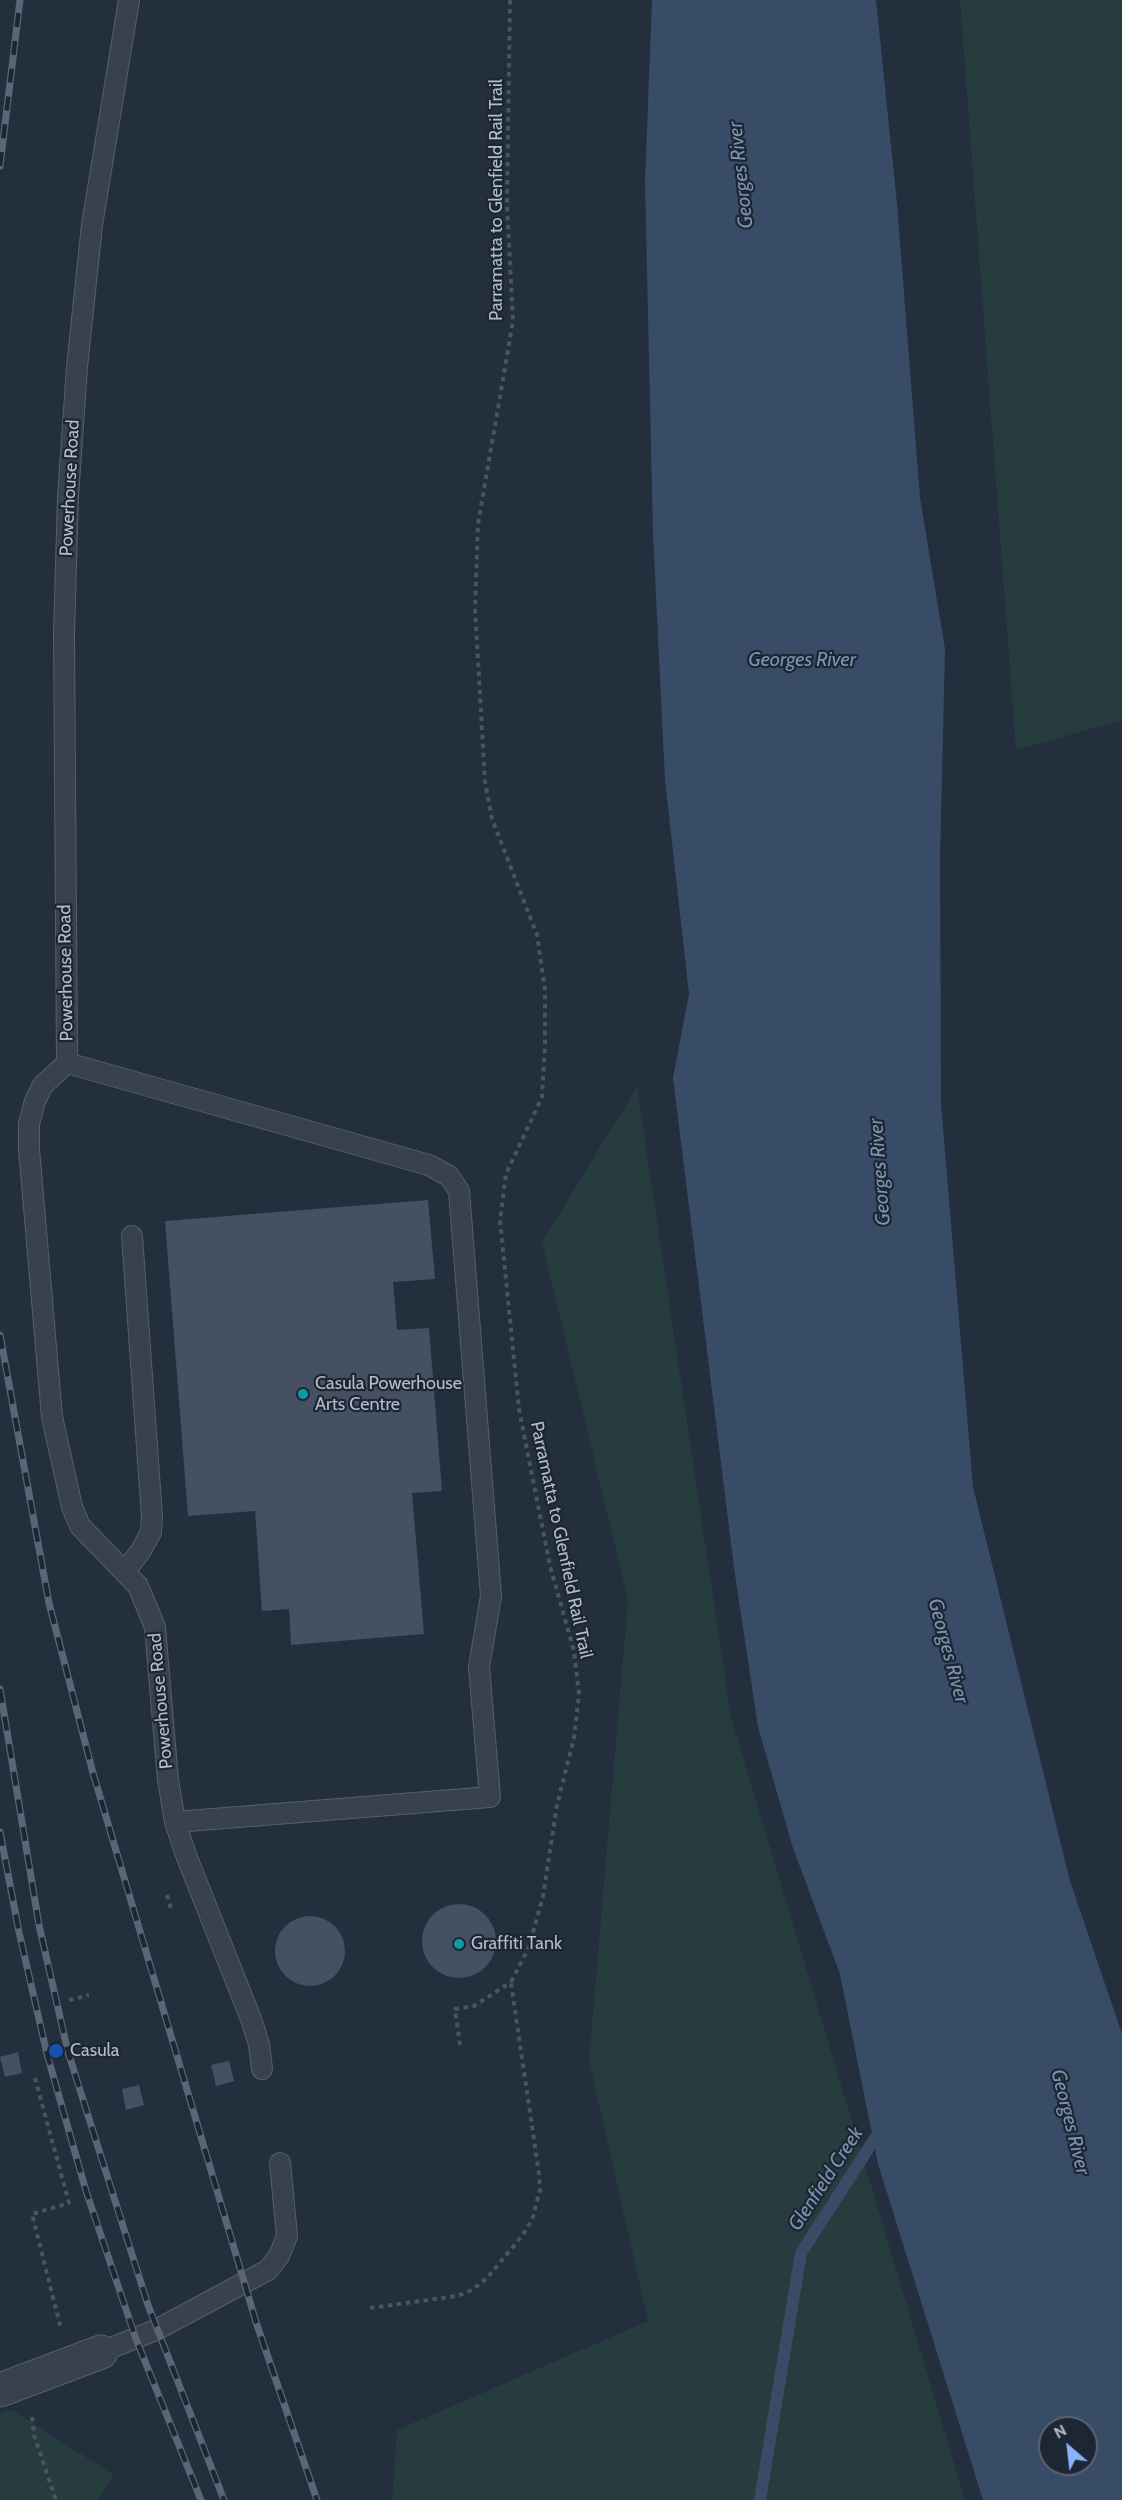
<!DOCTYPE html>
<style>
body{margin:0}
#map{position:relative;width:1122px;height:2500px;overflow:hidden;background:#242f3e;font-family:Cabin,sans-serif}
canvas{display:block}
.north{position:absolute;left:1038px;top:2416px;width:60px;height:60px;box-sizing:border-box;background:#1d2633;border:2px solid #59626f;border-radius:50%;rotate:332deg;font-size:16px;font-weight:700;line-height:24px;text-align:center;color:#b4bcc9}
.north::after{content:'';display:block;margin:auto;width:21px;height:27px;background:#8ab4f8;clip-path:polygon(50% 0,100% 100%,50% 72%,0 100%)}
</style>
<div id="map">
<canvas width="1122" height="2500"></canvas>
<div class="north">N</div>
</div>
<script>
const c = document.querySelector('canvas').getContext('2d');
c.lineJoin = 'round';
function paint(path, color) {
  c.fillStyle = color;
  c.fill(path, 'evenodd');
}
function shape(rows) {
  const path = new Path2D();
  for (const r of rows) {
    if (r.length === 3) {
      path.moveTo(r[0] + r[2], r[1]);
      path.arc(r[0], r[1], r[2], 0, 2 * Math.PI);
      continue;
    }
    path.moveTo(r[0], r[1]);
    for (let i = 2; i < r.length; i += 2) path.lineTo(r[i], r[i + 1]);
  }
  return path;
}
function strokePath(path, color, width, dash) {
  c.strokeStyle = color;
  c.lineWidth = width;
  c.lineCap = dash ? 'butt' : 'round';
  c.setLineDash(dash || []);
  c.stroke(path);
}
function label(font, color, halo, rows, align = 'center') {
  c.font = font + ' Cabin,sans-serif';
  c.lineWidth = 4.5;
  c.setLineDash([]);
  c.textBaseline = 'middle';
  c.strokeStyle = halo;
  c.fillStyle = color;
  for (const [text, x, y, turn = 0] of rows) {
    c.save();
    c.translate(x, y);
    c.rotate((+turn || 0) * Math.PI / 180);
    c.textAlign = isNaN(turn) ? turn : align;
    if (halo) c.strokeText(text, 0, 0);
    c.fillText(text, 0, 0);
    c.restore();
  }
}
const green = shape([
 [960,0,1122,0,1122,720,1016,750],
 [637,1087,731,1717,965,2500,392,2500,397,2430,648,2321,589,2060,628,1600,542,1242],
 [12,2410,114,2475,97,2500,0,2500,0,2414]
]);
const water = shape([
 [652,0,876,0,897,204,920,498,945,649,940,857,941,1104,973,1487,1070,1881,1122,2034,1122,2500,983,2500,878,2164,840,1974,793,1848,758,1727,734,1568,673,1078,689,994,665,780,653,534,645,182],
 [1050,2428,1086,2428,1086,2464,1050,2464]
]);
const stream = shape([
 [760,2500,801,2253,881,2129]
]);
const building = shape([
 [428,1200,435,1279,393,1282,397,1330,429,1328,442,1491,412,1493,424,1634,291,1645,289,1609,262,1611,255,1511,188,1516,165,1221],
 [459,1941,37],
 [310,1951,35],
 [18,2052,22,2073,5,2077,0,2057],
 [229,2061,234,2081,216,2086,211,2065],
 [139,2085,144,2105,126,2110,122,2089]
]);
const path = shape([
 [510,0,507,205,513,321,478,524,475,608,485,782,492,819,537,935,545,990,545,1046,542,1097,506,1174,500,1220,519,1409,550,1566,574,1651,579,1694,574,1738,557,1805,543,1896,529,1947,511,1982],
 [167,1895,172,1912],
 [69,2000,89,1995],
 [460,2045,455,2009,474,2006,511,1982],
 [35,2078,69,2203,32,2214,61,2329],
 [370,2308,457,2296,472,2290,487,2278,522,2236,532,2220,540,2190,539,2174,511,1983],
 [32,2417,34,2435,56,2500]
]);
const service = shape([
 [67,1063,429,1165,449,1176,459,1191,491,1596,479,1667,490,1797,175,1822],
 [67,1063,43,1085,35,1101,29,1124,29,1149,52,1417,72,1507,80,1526,138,1586,155,1627,168,1780,175,1822,186,1855,251,2019,259,2044,262,2069],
 [67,1063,64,633,68,497,77,367,92,225,129,0],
 [125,1571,140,1552,151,1532,152,1517,132,1236],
 [101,2352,156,2330,268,2270,279,2256,287,2236,280,2163]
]);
const minor = shape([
 [0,2390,101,2352]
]);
const rail = shape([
 [0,166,20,0],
 [0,1335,49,1603,93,1773,256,2322,317,2500],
 [0,1689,39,1925,68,2052,148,2305,224,2500],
 [0,1832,19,1932,47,2054,86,2191,136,2339,201,2500]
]);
const markers = [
 [303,1394,6,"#0f9aa8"],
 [459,1944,6,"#0f9aa8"],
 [56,2051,8,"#1a4fb4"]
];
const streetNames = [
 ["Parramatta to Glenfield Rail Trail",497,200,-90],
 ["Powerhouse Road",70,488,-87],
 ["Powerhouse Road",66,973,-91],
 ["Parramatta to Glenfield Rail Trail",561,1540,78],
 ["Powerhouse Road",161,1701,-95]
];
const poiNames = [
 ["Casula Powerhouse",315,1384],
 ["Arts Centre",315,1405],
 ["Graffiti Tank",471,1944],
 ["Casula",70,2051]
];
const waterNames = [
 ["Georges River",741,175,-96],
 ["Georges River",802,660],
 ["Georges River",880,1172,-94],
 ["Georges River",948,1651,75],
 ["Georges River",1070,2122,76],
 ["Glenfield Creek",826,2179,-57]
];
paint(green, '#263c3f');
paint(water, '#394c67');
strokePath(stream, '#394c67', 12);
paint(building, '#455162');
strokePath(service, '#565f6c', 22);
strokePath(minor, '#565f6c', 35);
strokePath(path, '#44595c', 4, [4.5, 4.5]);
strokePath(service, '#38414e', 20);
strokePath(minor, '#38414e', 33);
strokePath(rail, '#5a6575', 7);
strokePath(rail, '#1d2633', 4.5, [14]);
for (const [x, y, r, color] of markers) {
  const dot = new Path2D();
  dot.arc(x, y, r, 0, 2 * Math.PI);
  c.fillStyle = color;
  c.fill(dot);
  strokePath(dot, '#1d2633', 2);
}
label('18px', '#b4bcc9', '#1d2633', streetNames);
label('18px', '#b4bcc9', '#1d2633', poiNames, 'left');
label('italic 20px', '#7c92b1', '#1d2633', waterNames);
</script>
